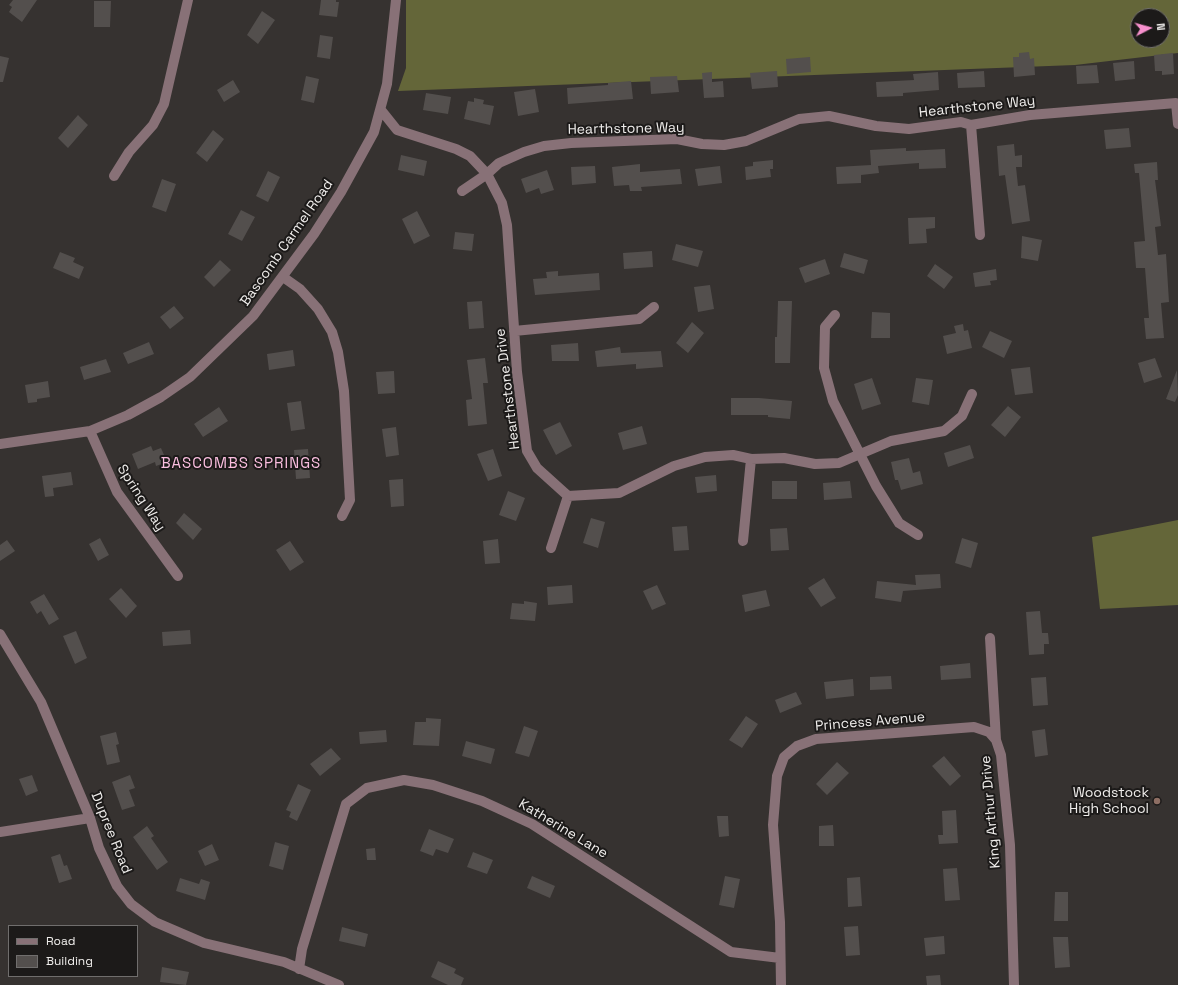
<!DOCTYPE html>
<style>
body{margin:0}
#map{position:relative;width:1178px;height:985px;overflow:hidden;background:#363230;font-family:"Space Grotesk",sans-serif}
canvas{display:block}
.legend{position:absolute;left:8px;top:925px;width:130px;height:52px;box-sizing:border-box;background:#1c1a19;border:1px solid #706e6d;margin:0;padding:5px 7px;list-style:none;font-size:12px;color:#efedeb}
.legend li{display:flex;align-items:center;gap:8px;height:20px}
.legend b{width:20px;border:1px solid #706e6d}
.north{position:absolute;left:1130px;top:8px;width:40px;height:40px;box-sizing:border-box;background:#1c1a19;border:1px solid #706e6d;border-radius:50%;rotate:84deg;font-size:11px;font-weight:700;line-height:16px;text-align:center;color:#efedeb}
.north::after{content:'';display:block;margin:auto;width:14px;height:18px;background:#f790cd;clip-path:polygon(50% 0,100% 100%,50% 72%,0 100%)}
</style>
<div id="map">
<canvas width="1178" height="985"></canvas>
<ul class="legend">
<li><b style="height:5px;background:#887177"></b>Road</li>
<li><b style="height:11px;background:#534f4d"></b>Building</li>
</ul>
<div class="north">N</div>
</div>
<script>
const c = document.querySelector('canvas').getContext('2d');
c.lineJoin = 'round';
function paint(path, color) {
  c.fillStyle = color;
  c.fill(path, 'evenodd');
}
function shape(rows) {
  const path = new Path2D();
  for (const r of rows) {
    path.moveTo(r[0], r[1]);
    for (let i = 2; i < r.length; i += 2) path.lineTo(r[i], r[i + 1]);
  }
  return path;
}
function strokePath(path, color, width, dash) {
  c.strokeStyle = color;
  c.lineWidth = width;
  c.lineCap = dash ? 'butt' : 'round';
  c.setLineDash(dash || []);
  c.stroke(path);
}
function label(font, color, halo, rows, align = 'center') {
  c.font = font + ' "Space Grotesk",sans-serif';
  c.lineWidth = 4;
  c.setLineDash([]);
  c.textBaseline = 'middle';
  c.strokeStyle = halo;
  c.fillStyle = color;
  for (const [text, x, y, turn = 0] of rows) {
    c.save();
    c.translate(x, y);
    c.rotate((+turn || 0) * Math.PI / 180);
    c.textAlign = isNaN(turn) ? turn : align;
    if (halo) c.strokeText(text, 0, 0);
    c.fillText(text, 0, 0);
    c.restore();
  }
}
const forest = shape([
 [406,0,1178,0,1178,53,1075,65,398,91,406,68],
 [1138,16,1162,16,1162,40,1138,40],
 [1178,520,1178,605,1100,609,1092,537]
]);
const building = shape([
 [13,0,37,0,22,22,9,12,12,7,9,5],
 [321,0,336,0,336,2,339,2,337,17,319,15],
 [94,1,111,1,110,27,94,27],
 [262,11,275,20,258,44,247,35],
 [320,35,333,37,330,59,317,57],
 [1029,52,1030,59,1034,58,1035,75,1014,77,1013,57,1019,57,1019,53],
 [1173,53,1174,74,1162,75,1162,71,1155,71,1154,55],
 [0,56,9,58,3,82,0,82],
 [810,57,811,72,787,74,786,59],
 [1134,61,1135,79,1115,81,1113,63],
 [1097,65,1099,83,1077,84,1076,66],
 [777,71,778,87,752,89,750,73],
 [984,71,985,87,958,88,957,73],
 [712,72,712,82,723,81,724,97,704,98,702,73],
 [938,72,939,90,903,93,903,96,877,97,876,82,914,80,913,74],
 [306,76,319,79,314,103,301,100],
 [677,76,679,92,651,94,650,77],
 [233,80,240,92,224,102,217,90],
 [631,81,633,99,568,104,567,88,608,85,608,83],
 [535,89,539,112,518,116,514,92],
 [426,93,451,97,448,114,423,110],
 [474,98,484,100,483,104,494,106,490,125,464,119,468,101,474,102],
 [78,115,88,125,68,148,58,138],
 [1129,128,1131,147,1106,149,1104,130],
 [213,130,224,139,207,162,196,153],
 [1014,144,1015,156,1022,155,1022,167,1016,167,1018,186,1025,185,1030,221,1012,224,1005,175,999,176,997,146],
 [906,148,906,151,945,149,946,168,919,169,919,163,878,166,879,173,861,175,861,183,837,184,836,167,871,165,870,150],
 [401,155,427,161,424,176,398,170],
 [773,160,773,169,770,169,771,177,746,180,745,167,753,166,753,162],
 [1157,162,1158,180,1155,180,1161,226,1155,227,1158,255,1166,254,1169,302,1161,303,1164,338,1146,339,1144,318,1149,318,1145,268,1136,268,1134,242,1145,241,1139,173,1135,173,1134,164],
 [640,164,640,172,680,169,682,184,641,187,642,191,630,191,629,185,614,186,612,167],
 [595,166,596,183,572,185,571,167],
 [720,166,722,183,698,186,695,169],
 [547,170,554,190,541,194,539,188,526,193,521,179],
 [268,171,280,177,268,202,256,196],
 [162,179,176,184,166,212,152,207],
 [241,210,255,217,242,241,228,234],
 [417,211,430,236,414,244,402,219],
 [935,217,935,228,926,229,927,243,909,244,908,218],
 [455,232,474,234,472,251,453,249],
 [1022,236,1042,240,1038,261,1021,258],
 [676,244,703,251,698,267,672,260],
 [652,251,653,267,624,269,623,253],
 [60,252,75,258,73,262,84,267,79,279,53,268],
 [844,253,868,260,864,274,840,267],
 [825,259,830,274,805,283,799,268],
 [220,260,231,270,214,287,204,277],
 [935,264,953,277,944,289,927,276],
 [996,269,997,280,990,281,991,285,975,287,973,273],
 [558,271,558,276,599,273,600,290,535,295,533,279,547,278,546,272],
 [710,285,714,309,698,312,694,287],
 [482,301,484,328,469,329,467,302],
 [778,301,792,301,790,363,775,363,775,337,777,337],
 [174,306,184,318,170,329,160,317],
 [872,312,890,313,890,338,871,338],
 [692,322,704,333,688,353,676,343],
 [963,324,964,331,968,330,972,348,947,354,943,336,956,333,954,326],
 [990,331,1012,341,1004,358,982,347],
 [149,342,154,354,128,364,123,353],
 [578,343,579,361,552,361,551,345],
 [620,347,621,353,661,351,663,367,636,369,636,364,597,367,595,351],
 [293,350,295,366,269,370,267,354],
 [485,358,488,383,483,383,487,424,468,426,466,400,472,399,467,360],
 [1155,358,1162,377,1144,383,1138,363],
 [106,359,111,372,84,380,80,367],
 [1030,367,1033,393,1015,395,1011,369],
 [1177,370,1178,395,1175,402,1166,399],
 [394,371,395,393,378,394,376,372],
 [872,378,881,404,862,410,854,384],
 [916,378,933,380,929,405,912,402],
 [48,381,50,397,37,399,37,402,28,403,25,385],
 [731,398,759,398,792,401,790,419,768,417,768,415,731,415],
 [301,401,305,429,291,431,287,403],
 [1008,406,1021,417,1005,437,991,425],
 [219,407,228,421,203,437,194,424],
 [560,422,572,446,556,455,543,430],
 [642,426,647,444,623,450,618,433],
 [396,427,399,455,386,457,382,429],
 [970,445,974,458,948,467,944,453],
 [151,446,153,451,161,448,167,462,156,466,155,462,138,469,132,454],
 [308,449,310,478,296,479,294,450],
 [493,449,502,476,488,481,477,454],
 [909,458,913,473,920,471,923,484,901,490,898,480,895,480,891,462],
 [71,472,73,485,53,488,54,496,45,497,42,476],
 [716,475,717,491,697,493,695,477],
 [403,479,404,506,391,507,389,480],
 [772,481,797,481,797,499,772,499],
 [850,481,852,498,824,500,823,483],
 [508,491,525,498,516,521,499,515],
 [184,513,202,529,193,540,176,523],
 [591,518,605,522,598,548,583,543],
 [687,526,689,550,674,551,672,527],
 [787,528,789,550,771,551,770,529],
 [100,538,109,555,98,561,89,544],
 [962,538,978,543,971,568,955,563],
 [498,539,500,563,485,564,483,541],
 [7,540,15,551,0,561,0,545],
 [290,541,304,562,290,571,276,550],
 [940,574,941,588,903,591,901,602,875,598,877,581,916,585,915,575],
 [824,578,836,598,821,607,808,588],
 [572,585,573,603,548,605,547,587],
 [657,585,666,604,652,610,643,591],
 [121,588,137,606,126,618,109,599],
 [766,590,770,606,745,612,742,595],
 [44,594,59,619,49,625,41,611,37,614,30,602],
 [524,601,537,603,535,621,510,619,512,603,524,604],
 [1040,611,1042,633,1048,633,1049,644,1044,644,1044,654,1029,655,1026,612],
 [190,630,191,644,163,646,162,632],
 [76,631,87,658,75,664,63,636],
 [970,663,971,678,941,680,940,666],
 [891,676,892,689,870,690,870,677],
 [1046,677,1048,705,1033,706,1031,678],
 [853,679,854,696,826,699,824,682],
 [796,692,802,704,780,713,775,700],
 [746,716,758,724,742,748,729,740],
 [426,718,441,719,439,746,413,745,415,722,426,722],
 [524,726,538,731,529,757,515,753],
 [1045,729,1048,755,1035,757,1032,731],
 [386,730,387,742,360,744,359,732],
 [116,732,119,744,116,745,120,762,107,765,100,736],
 [466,741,495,749,491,764,462,756],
 [331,748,341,759,320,776,310,764],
 [944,756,961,776,950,786,932,766],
 [837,762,849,773,827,795,816,784],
 [32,775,38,791,26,796,19,779],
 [130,775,135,788,129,790,135,806,122,810,112,782],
 [298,784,311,790,297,821,289,817,291,812,286,810],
 [956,810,958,843,939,844,938,835,943,835,942,811],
 [717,816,728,816,729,836,719,837],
 [833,825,834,846,819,846,819,826],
 [147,826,154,836,151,838,168,862,157,870,133,837],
 [429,829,454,839,448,853,436,849,433,856,420,851],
 [275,842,289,846,283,870,269,866],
 [212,844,219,860,205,866,198,851],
 [375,848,376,860,367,860,366,849],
 [473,852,493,860,487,874,467,867],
 [60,854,64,866,67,865,72,879,59,883,51,857],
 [957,868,960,900,945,901,943,869],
 [532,876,555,886,550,898,527,888],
 [725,876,740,879,734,908,719,905],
 [860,877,862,906,848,907,847,878],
 [180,878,199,884,201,879,210,882,205,900,176,891],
 [1055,892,1068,892,1068,921,1054,921],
 [858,926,860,955,846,956,844,927],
 [342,927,368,934,365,947,339,941],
 [944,936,945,954,926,956,924,938],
 [1053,937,1068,937,1070,967,1055,968],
 [438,961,456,969,454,973,464,978,461,985,448,985,431,977],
 [162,967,189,972,186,985,160,982],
 [940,975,941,985,927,985,926,976]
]);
const minor = shape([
 [381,110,397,130,456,149,470,156,487,174,502,203,507,225,517,372,527,451,537,468,568,496,619,493,674,466,705,457,733,455,751,459,784,458,815,464,839,463,891,441,944,431,962,416,972,394],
 [971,125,980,235],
 [114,176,129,152,153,125,164,104,188,0],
 [462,191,487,174,499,163,524,152,544,146,571,143,677,139,702,144,724,145,746,141,799,119,829,116,876,126,909,129,961,122,971,125,1030,115,1176,103,1178,124],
 [283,277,300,289,318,309,332,332,338,352,344,391,350,500,342,516],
 [835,315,825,327,824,368,833,401,876,486,899,523,918,535],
 [514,331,639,319,654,307],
 [90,431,117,492,178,576],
 [0,444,90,431,128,415,161,397,190,377,253,316,314,234,341,192,374,132,387,84,396,0],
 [743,541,751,459],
 [551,548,568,496],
 [0,634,41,702,90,818,99,848,117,886,131,904,155,922,204,943,284,962,339,985],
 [990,638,996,740,1001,755,1010,845,1014,985],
 [0,832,90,818],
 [299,969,302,949,346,804,367,788,404,780,433,785,482,801,532,824,731,952,780,958],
 [781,985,780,922,773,825,777,776,784,757,797,746,816,739,974,727,989,732,996,740]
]);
const markers = [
 [1157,801,4,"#8d6e63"]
];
const streetNames = [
 ["Hearthstone Way",977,107,-6],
 ["Hearthstone Way",626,129,-1],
 ["Bascomb Carmel Road",287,243,-55],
 ["Hearthstone Drive",508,389,-97],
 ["Spring Way",141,498,57],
 ["Princess Avenue",870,722,-5],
 ["King Arthur Drive",991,812,-95],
 ["Katherine Lane",563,829,31],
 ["Dupree Road",111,833,68]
];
const poiNames = [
 ["Woodstock",1149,793],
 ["High School",1149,809]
];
const neighbourhoodNames = [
 ["BASCOMBS SPRINGS",241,464]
];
paint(forest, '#646639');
paint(building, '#534f4d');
strokePath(minor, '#887177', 10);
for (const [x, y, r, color] of markers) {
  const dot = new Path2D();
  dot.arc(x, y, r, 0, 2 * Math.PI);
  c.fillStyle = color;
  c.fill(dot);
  strokePath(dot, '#1c1a19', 1.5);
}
label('14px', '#efedeb', '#1c1a19', streetNames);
label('14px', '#efedeb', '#1c1a19', poiNames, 'right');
c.letterSpacing = '1px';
label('15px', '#fabedf', '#1c1a19', neighbourhoodNames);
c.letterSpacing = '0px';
</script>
